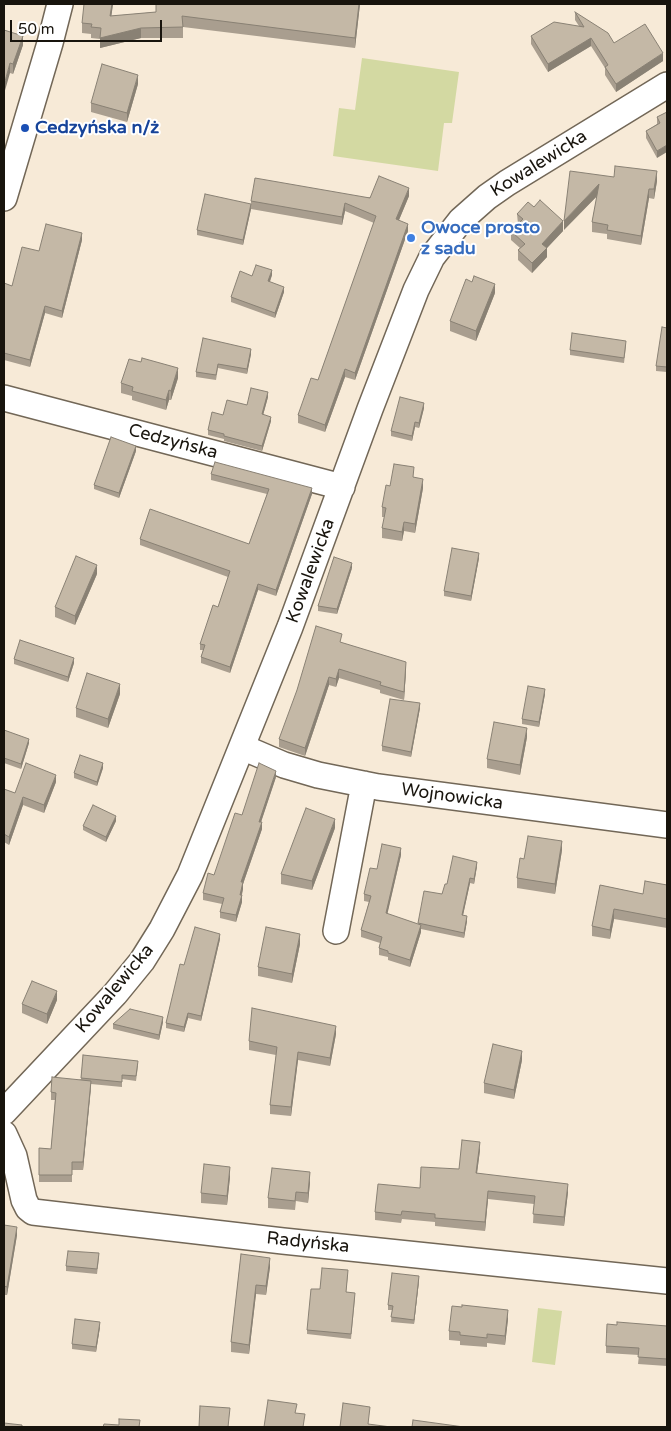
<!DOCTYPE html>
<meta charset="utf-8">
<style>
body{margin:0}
#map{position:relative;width:671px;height:1431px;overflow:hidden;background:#f7ead7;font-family:"Varela Round",sans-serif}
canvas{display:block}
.frame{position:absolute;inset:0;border:5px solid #18140d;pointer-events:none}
.scale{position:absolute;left:10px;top:20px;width:152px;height:22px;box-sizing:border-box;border:2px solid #18140d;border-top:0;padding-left:6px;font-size:15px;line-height:18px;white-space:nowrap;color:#18140d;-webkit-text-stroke:4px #fff;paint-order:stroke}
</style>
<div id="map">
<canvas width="671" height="1431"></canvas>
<div class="frame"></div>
<div class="scale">50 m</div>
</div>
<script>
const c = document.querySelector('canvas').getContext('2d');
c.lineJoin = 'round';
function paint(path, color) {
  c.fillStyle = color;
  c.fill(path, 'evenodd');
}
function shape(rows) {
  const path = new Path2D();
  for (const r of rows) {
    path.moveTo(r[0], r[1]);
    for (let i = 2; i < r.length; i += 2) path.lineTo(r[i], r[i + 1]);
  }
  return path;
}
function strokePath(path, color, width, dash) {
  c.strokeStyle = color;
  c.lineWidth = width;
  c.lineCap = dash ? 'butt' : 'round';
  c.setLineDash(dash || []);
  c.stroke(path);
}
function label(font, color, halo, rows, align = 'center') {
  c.font = font + ' "Varela Round",sans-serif';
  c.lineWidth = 4;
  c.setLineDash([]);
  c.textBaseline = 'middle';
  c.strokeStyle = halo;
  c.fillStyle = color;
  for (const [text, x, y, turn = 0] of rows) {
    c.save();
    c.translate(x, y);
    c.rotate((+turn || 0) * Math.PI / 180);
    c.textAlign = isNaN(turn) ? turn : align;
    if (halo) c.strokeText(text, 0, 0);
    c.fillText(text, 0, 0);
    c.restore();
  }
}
const green = shape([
 [362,58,459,72,452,123,444,123,438,171,333,156,339,108,355,110],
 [538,1308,562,1311,555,1365,532,1362]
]);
const minor = shape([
 [4,198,50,43,60,4],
 [4,398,342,487],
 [242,747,284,765,318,775,378,787,667,825],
 [336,931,364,784],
 [4,1112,115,994,142,961,162,929,190,875,290,627,370,409,416,290,432,257,461,220,487,197,507,183,667,85],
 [4,1134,14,1156,24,1200,28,1208,33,1212,283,1241,667,1281]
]);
const wall = shape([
 [113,4,111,16,156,12,156,4,360,4,355,48,183,27,183,38,141,38,100,48,100,39,91,38,91,34,82,33,82,23],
 [575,12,614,43,663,61,616,92,605,75,605,68,591,46,548,72,531,44,531,36,579,26,575,20],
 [4,30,23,45,13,74,10,73],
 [138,84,127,122,91,112,91,103],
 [667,112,657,158,646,138,646,131,657,124,657,117],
 [614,177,657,181,654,199,649,198,641,245,607,239,607,234,592,232,592,222,597,196,564,230],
 [409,196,399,220,408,231,355,380,345,377,325,432,298,423,298,415,318,380,374,223,345,211,342,225,251,209,243,245,197,235,197,230,251,204,251,201],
 [534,207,563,231,547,248,547,257,532,273,518,260,518,250,520,248,511,240,511,231,518,224,517,214],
 [82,240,62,318,45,313,30,367,4,360,4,283,12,286,39,251],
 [272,275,270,282,284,292,275,318,231,302,231,297,252,276],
 [495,293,476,341,450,331,450,321],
 [667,328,667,372,656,371,656,366],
 [626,346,624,363,570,355,570,350],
 [251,349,251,354,247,374,218,368,216,380,196,377,196,372],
 [178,378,171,400,169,400,166,410,132,400,132,396,121,393,121,383],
 [268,397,263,415,271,421,262,451,224,441,224,439,208,435,208,430,223,415,247,405],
 [424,408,419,428,415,427,412,441,391,436,391,431],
 [136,451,119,498,94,489,94,485],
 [211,474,312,494,276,596,258,590,230,673,201,663,201,657,203,650,200,650,200,644,218,607,228,577,140,545,140,539,249,544,267,494,211,480],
 [414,477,423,488,415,533,404,531,402,541,382,538,382,528,385,517,382,517,382,507,390,486],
 [479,558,471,601,444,596,444,591],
 [352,568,337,614,318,611,318,606],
 [97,574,75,625,55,617,55,607],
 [342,642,342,643,406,671,404,700,380,693,380,690,339,678,336,687,329,685,305,756,279,747,279,739],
 [14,659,74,663,68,682,14,664],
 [120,694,108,728,76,717,76,708],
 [545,694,539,727,522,724,522,719],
 [420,708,411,757,382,751,382,746],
 [4,730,29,743,21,769,4,763],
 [527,737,520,775,487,768,487,759],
 [103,768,97,786,74,778,74,773],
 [276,777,261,822,262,829,243,884,243,889,242,895,242,902,236,922,220,918,220,912,222,904,203,900,203,893,214,875,242,815],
 [56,782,44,813,23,805,9,845,4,842,4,789,15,793],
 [116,821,106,842,83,830,83,826],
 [335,828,312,890,281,884,281,874],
 [562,850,555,894,517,888,517,878,524,859],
 [401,855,387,914,418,924,442,894,447,884,477,866,474,884,470,883,463,915,467,921,464,938,421,929,421,932,410,967,388,960,388,957,379,955,379,948,380,943,361,937,361,930,369,902,364,901,364,894,377,869],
 [600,885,643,894,667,885,667,928,614,919,610,939,592,936,592,926],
 [220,939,201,1021,188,1018,184,1032,166,1028,166,1023,184,965],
 [300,944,292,983,258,976,258,967],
 [57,1000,47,1024,22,1013,22,1004],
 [163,1022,159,1040,113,1029,113,1024],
 [336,1034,330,1066,298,1060,291,1116,270,1114,270,1105,276,1055,249,1050,249,1041],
 [83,1055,138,1066,136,1081,122,1079,122,1087,91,1084,83,1170,72,1170,72,1182,39,1182,39,1148,51,1149,55,1100,51,1100,51,1092,81,1079],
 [522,1060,514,1099,484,1093,484,1083],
 [480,1150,477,1173,568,1192,564,1226,533,1223,534,1204,488,1199,485,1231,435,1226,435,1222,402,1219,401,1223,375,1220,375,1212,420,1188,459,1169],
 [230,1177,227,1205,201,1203,201,1193],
 [310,1182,308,1203,296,1201,295,1210,268,1208,268,1198],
 [4,1225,17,1235,7,1295,4,1295],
 [241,1254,270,1267,266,1295,256,1294,249,1354,231,1352,231,1342],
 [99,1258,97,1274,66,1271,66,1266],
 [348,1275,346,1292,355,1298,351,1339,307,1334,307,1330,320,1289],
 [419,1281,414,1324,391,1322,392,1310,388,1310,388,1305],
 [508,1319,505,1345,487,1343,487,1347,460,1345,460,1341,449,1340,449,1331],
 [617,1325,667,1326,667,1366,638,1364,639,1355,606,1353,606,1346],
 [100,1327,96,1352,72,1349,72,1344]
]);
const shadedWall = shape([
 [112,4,113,4,110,27,110,16],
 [359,4,360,4,355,48,355,38],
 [141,28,141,38,100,48,100,38],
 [23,36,23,45,13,74,13,64],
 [591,38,591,46,548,72,548,64],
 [663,53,663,61,616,92,616,84],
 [10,63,10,73,4,94,4,85],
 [138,75,138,84,127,122,127,113],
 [667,145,667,152,657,158,657,151],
 [657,171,657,181,654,199,654,189],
 [599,184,599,194,564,230,564,221],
 [409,188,409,196,396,227,396,219],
 [649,189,649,198,641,245,641,236],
 [345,203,345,211,342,225,342,217],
 [251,204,251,209,243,245,243,240],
 [563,221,563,231,547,248,547,257,532,273,532,263,542,244],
 [408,224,408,231,355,380,355,373],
 [82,233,82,240,62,318,62,311],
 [272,270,272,275,268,286,268,281],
 [495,284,495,293,476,341,476,331],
 [284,287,284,292,275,318,275,313],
 [45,306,45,313,30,367,30,360],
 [251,349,251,354,247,374,247,369],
 [178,368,178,378,171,400,171,391],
 [345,369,345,377,325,432,325,425],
 [169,390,169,400,166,410,166,400],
 [268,392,268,397,262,419,262,414],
 [424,403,424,408,419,428,419,423],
 [271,417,271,421,262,451,262,446],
 [415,422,415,427,412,441,412,436],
 [136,446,136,451,119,498,119,493],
 [423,479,423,488,415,533,415,524],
 [312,488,312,494,276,596,276,590],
 [404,522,404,531,402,541,402,532],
 [479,553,479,558,471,601,471,596],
 [352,563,352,568,337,614,337,609],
 [97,565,97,574,75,625,75,616],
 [258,584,258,590,230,673,230,667],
 [74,658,74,663,68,682,68,677],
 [406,662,406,671,404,700,404,692],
 [339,669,339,678,336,687,336,679],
 [329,677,329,685,305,756,305,748],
 [120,684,120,694,108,728,108,719],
 [545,689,545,694,539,727,539,722],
 [420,703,420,708,411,757,411,752],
 [527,728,527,737,520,775,520,765],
 [29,739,29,743,21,769,21,764],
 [103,763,103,768,97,786,97,782],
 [276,771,276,777,259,828,259,822],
 [56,775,56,782,44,813,44,805],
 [23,797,23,805,9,845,9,837],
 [116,816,116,821,106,842,106,837],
 [335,819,335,828,312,890,312,881],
 [262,822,262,829,243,884,243,889,240,901,241,882],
 [562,841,562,850,555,894,555,884],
 [401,848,401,855,386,920,386,913],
 [477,862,477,866,474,884,474,879],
 [470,878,470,883,462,920,462,915],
 [242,895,242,902,236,922,236,915],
 [614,909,614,919,610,939,610,930],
 [467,916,467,921,464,938,464,933],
 [421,925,421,932,410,967,410,960],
 [220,934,220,939,201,1021,201,1016],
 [300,934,300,944,292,983,292,974],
 [57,991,57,1000,47,1024,47,1014],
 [188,1013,188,1018,184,1032,184,1027],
 [163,1017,163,1022,159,1040,159,1035],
 [336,1026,336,1034,330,1066,330,1058],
 [522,1051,522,1060,514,1099,514,1090],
 [298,1052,298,1060,291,1116,291,1107],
 [91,1081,91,1088,83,1170,83,1162],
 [480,1142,480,1150,476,1181,476,1173],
 [230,1167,230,1177,227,1205,227,1196],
 [310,1172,310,1182,308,1203,308,1193],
 [568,1184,568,1192,564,1226,564,1217],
 [488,1191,488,1199,485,1231,485,1222],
 [17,1227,17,1235,7,1295,7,1287],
 [270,1258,270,1267,266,1295,266,1286],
 [419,1276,419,1281,414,1324,414,1320],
 [256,1285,256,1294,249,1354,249,1345],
 [508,1310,508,1319,505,1345,505,1336],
 [100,1322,100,1327,96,1352,96,1347]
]);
const building = shape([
 [84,4,112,4,110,16,156,12,156,4,359,4,355,38,182,16,183,27,141,28,100,38,101,28,91,27,92,24,82,23,84,4],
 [575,12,608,33,614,43,645,24,663,53,616,84,605,67,608,65,591,38,548,64,531,36,554,22,584,27,575,12],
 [4,30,23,36,13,64,10,63,4,85,4,30],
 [102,64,138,75,127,113,91,103,102,64],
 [667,112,667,145,657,151,646,131,660,123,657,117,667,112],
 [615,166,657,171,654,189,649,189,641,236,607,230,608,225,592,222,599,184,564,221,570,171,614,177,615,166],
 [379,176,409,188,396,219,408,224,355,373,345,369,325,425,298,415,311,378,318,380,376,216,345,203,342,217,251,201,255,178,370,198,379,176],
 [205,194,251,204,243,240,197,230,205,194],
 [540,200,563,221,542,244,547,248,532,263,518,250,525,244,511,231,523,219,517,214,528,202,534,207,540,200],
 [46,224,82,233,62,311,45,306,30,360,4,353,4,283,12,286,22,247,39,251,46,224],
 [256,265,272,270,268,281,284,287,275,313,231,297,240,271,252,276,256,265],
 [474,276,495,284,476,331,450,321,466,279,472,282,474,276],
 [662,327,667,328,667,367,656,366,662,327],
 [572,333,626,341,624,358,570,350,572,333],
 [203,338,251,349,247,369,218,364,216,375,196,372,203,338],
 [142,358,178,368,171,391,169,390,166,400,132,391,133,387,121,383,129,359,141,362,142,358],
 [251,388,268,392,262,414,271,417,262,446,224,436,224,434,208,430,212,412,223,415,227,400,247,405,251,388],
 [400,397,424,403,419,423,415,422,412,436,391,431,400,397],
 [111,437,136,446,119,493,94,485,111,437],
 [215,462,312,488,276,590,258,584,230,667,201,657,205,645,200,644,213,605,218,607,230,571,140,539,150,509,249,544,269,489,211,474,215,462],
 [394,464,414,467,413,477,423,479,415,524,404,522,402,532,382,528,386,508,382,507,386,485,390,486,394,464],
 [452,548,479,553,471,596,444,591,452,548],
 [76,556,97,565,75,616,55,607,76,556],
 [334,557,352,563,337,609,318,606,334,557],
 [316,626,342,634,340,642,406,662,404,692,380,685,381,682,339,669,336,679,329,677,305,748,279,739,297,690,316,626],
 [20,640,74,658,68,677,14,659,20,640],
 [87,673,120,684,108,719,76,708,87,673],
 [528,686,545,689,539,722,522,719,528,686],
 [390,699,420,703,411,752,382,746,390,699],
 [494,722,527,728,520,765,487,759,494,722],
 [4,730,29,739,21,764,4,758,4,730],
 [80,755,103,763,97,782,74,773,80,755],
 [26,763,56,775,44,805,23,797,9,837,4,834,4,789,15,793,26,763],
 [259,763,276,771,259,822,262,822,241,882,243,882,240,895,242,895,236,915,220,912,224,898,203,893,208,873,214,875,235,813,242,815,259,763],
 [93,805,116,816,106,837,83,826,93,805],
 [306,808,335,819,312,881,281,874,306,808],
 [528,836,562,841,555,884,517,878,520,858,524,859,528,836],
 [382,844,401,848,386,913,421,925,410,960,388,953,388,951,379,948,382,937,361,930,371,896,364,894,370,868,377,869,382,844],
 [453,856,477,862,474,879,470,878,462,915,467,916,464,933,418,923,424,891,442,894,445,884,447,884,453,856],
 [645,881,667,885,667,919,614,909,610,930,592,926,600,885,643,894,645,881],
 [195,927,220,934,201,1016,188,1013,184,1027,166,1023,180,964,184,965,195,927],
 [266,927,300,934,292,974,258,967,266,927],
 [32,981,57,991,47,1014,22,1004,32,981],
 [252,1008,336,1026,330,1058,298,1052,291,1107,270,1105,277,1047,249,1041,252,1008],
 [130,1009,163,1017,159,1035,113,1024,130,1009],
 [493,1044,522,1051,514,1090,484,1083,493,1044],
 [83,1055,138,1061,136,1076,122,1075,122,1082,81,1078,83,1055],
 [52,1077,91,1081,83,1162,72,1162,72,1175,39,1175,39,1148,51,1149,56,1093,51,1092,52,1077],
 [462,1140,480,1142,476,1173,568,1184,564,1217,533,1214,535,1196,488,1191,485,1222,435,1218,435,1214,402,1211,401,1215,375,1212,378,1184,420,1188,421,1167,459,1169,462,1140],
 [204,1164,230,1167,227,1196,201,1193,204,1164],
 [272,1168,310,1172,308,1193,296,1192,295,1201,268,1198,272,1168],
 [4,1225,17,1227,7,1287,4,1286,4,1225],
 [68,1251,99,1253,97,1269,66,1266,68,1251],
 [241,1254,270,1258,266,1286,256,1285,249,1345,231,1342,241,1254],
 [322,1268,348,1270,346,1292,355,1293,351,1334,307,1330,311,1289,320,1289,322,1268],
 [392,1273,419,1276,414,1320,391,1317,393,1306,388,1305,392,1273],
 [462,1305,508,1310,505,1336,487,1334,487,1338,460,1335,460,1332,449,1331,452,1306,462,1307,462,1305],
 [75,1319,100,1322,96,1347,72,1344,75,1319],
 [617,1322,667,1326,667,1359,638,1357,639,1348,606,1346,607,1324,617,1325,617,1322],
 [268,1400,297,1404,295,1413,305,1414,303,1427,264,1427,268,1400],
 [343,1403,370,1407,368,1424,391,1427,340,1427,343,1403],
 [200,1406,230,1408,228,1427,199,1427,200,1406],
 [119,1419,140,1420,139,1427,103,1427,104,1424,119,1425,119,1419],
 [413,1420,464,1427,412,1427,413,1420],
 [4,1423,22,1425,22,1427,4,1427,4,1423]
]);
const markers = [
 [25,128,5,"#1a4fb4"],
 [411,238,5,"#3f7fe0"]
];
const transitNames = [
 ["Cedzyńska n/ż",35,128]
];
const streetNames = [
 ["Kowalewicka",539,164,-32],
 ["Cedzyńska",173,442,15],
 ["Kowalewicka",311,571,-70],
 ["Wojnowicka",452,797,8],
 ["Kowalewicka",115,989,-50],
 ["Radyńska",308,1243,6]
];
const shopNames = [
 ["Owoce prosto",421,228],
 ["z sadu",421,249]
];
paint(green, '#d3d9a2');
strokePath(minor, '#726757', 28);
strokePath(minor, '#fff', 25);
paint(wall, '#a99e8f');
paint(shadedWall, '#898174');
paint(building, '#c4b8a6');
strokePath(building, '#898174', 1);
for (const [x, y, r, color] of markers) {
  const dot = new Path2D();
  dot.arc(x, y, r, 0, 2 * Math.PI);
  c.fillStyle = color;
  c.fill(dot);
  strokePath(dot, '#fff', 2);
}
label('bold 18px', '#164399', '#fff', transitNames, 'left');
label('18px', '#18140d', '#fff', streetNames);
label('bold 18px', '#366cbe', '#fff', shopNames, 'left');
</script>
